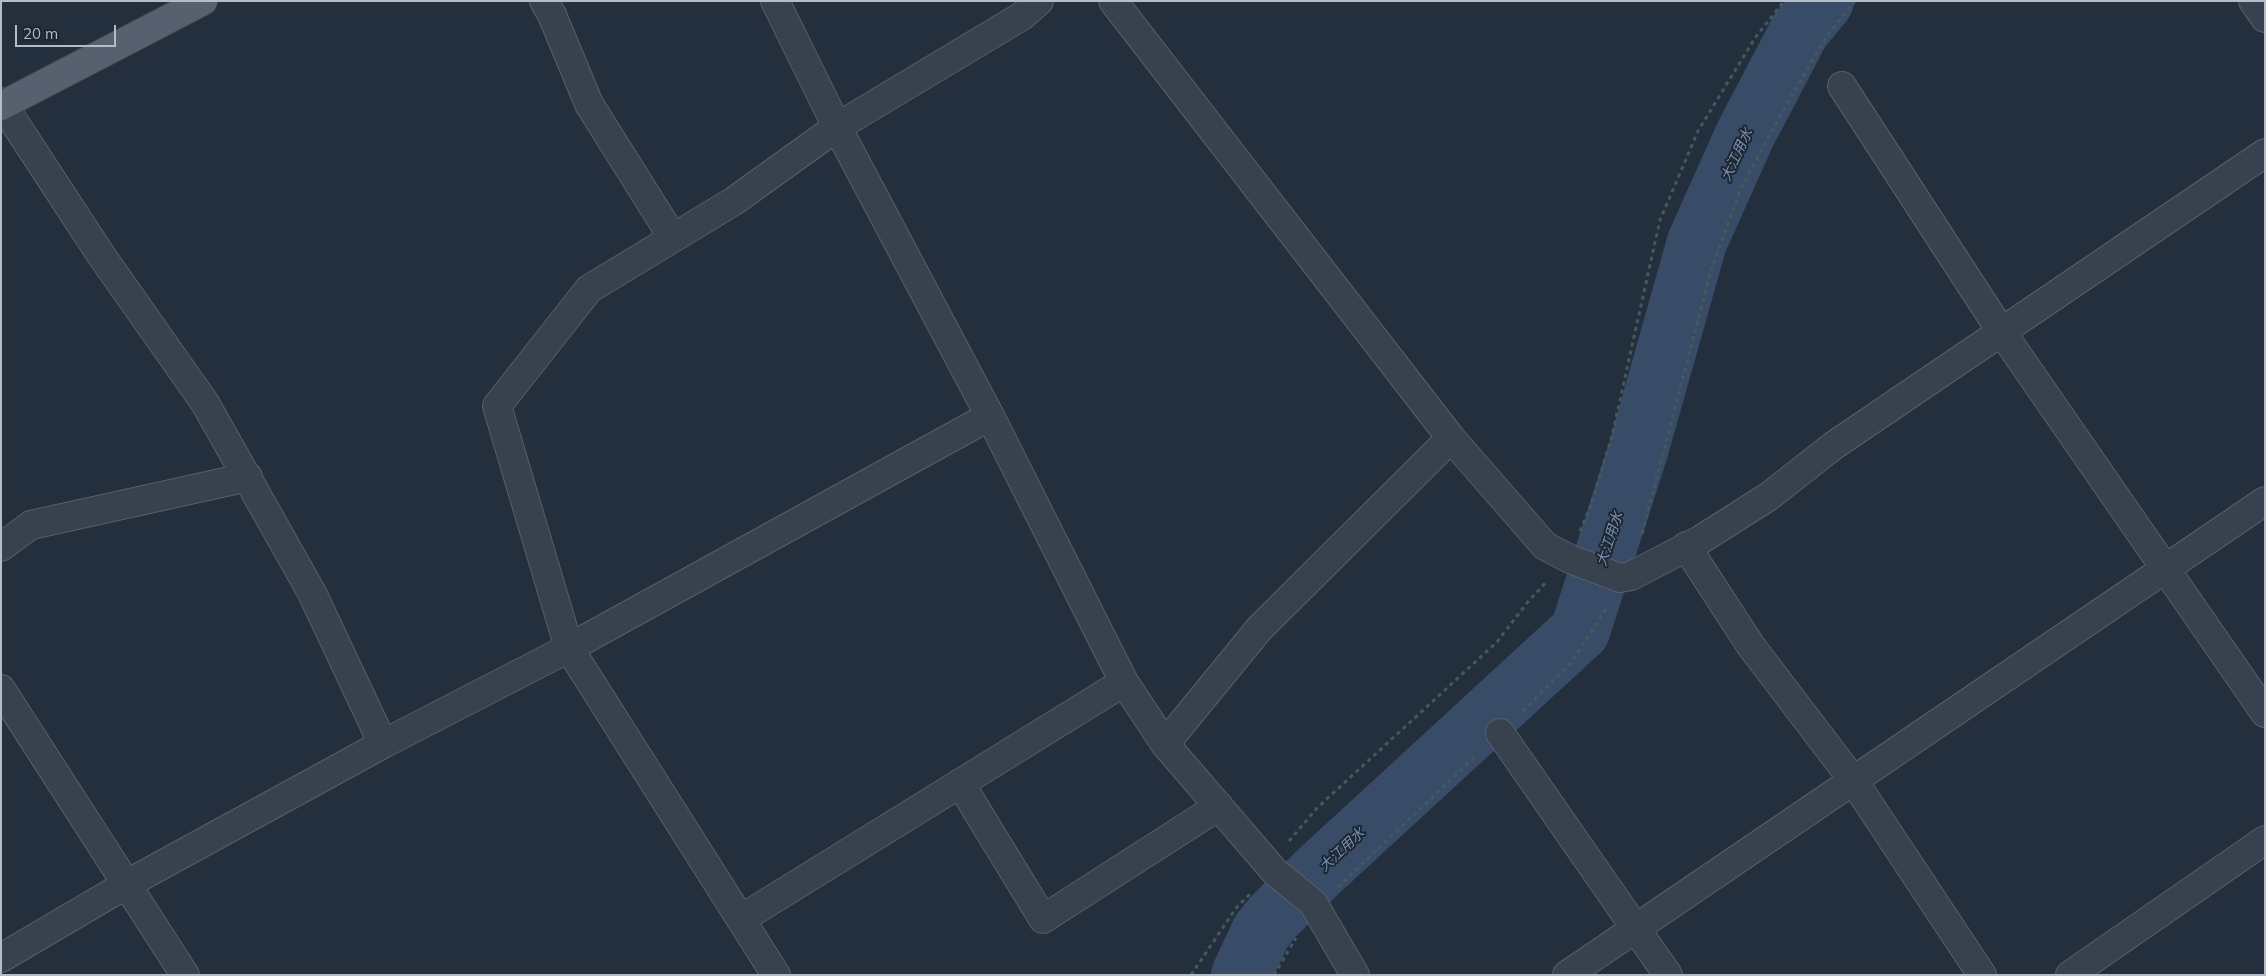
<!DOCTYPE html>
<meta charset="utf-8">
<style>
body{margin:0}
#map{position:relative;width:2266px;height:976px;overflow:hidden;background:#242f3e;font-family:Mulish,sans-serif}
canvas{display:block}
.frame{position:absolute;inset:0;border:2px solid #b4bcc9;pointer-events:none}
.scale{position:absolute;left:15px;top:25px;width:101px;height:22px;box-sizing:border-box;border:2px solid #b4bcc9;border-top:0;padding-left:6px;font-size:15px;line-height:18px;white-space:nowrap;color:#b4bcc9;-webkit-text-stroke:4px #1d2633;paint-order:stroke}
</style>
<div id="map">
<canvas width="2266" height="976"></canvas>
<div class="frame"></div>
<div class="scale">20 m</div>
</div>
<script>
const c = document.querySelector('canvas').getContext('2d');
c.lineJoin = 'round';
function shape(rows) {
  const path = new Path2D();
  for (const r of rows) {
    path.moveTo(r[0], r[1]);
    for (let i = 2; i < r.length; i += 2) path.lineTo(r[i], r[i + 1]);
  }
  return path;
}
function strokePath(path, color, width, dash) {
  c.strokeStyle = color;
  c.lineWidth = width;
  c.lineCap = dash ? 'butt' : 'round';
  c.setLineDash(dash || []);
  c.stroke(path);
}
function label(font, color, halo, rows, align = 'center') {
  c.font = font + ' Mulish,"Noto Sans JP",sans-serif';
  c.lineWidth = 4;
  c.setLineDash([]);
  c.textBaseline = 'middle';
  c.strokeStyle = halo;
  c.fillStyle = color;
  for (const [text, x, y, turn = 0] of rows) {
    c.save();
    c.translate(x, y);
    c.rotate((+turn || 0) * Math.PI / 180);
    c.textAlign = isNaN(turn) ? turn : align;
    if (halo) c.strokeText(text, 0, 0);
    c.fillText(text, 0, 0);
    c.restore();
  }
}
const river = shape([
 [1241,975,1261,932,1273,917,1318,872,1580,631,1638,451,1697,242,1745,135,1800,30,1824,1]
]);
const path = shape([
 [1580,531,1590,508,1612,436,1660,220,1698,131,1755,38,1784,1],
 [1642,534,1711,270,1740,190,1784,109,1827,36,1855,1],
 [1523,711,1571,663,1608,606],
 [1289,841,1317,808,1497,642,1527,603,1547,581],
 [1338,887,1477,755],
 [1191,975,1236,908,1252,892],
 [1274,975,1296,938]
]);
const minor = shape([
 [544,1,552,15,589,104,673,238],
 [775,1,837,127,990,416,1124,682,1165,744,1275,872,1313,903,1355,975],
 [1113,1,1451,438,1545,546,1570,559,1620,578,1631,576,1700,540,1768,497,1833,446,2265,153],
 [2253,1,2265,18],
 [1842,86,2001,331,2265,713],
 [1,102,101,255,205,403,312,593,383,744],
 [1686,546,1751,646,1853,780,1982,975],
 [1,547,31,525,248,477],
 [1,689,185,975],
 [1500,733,1668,975],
 [1165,744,1259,629,1451,438],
 [960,783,1043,919,1219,806],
 [741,919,1124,682],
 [1,958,127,884,383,744,569,648,990,416],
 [776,975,569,648,497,406,589,289,734,201,837,127,1022,16,1039,1],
 [1567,975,2265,501],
 [2070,975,2265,840]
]);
const major = shape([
 [1,106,203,1]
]);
const waterNames = [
 ["大江用水",1737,155,-65],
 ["大江用水",1610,539,-72],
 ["大江用水",1342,850,-43]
];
strokePath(river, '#394c67', 60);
strokePath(minor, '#565f6c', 30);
strokePath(major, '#414a57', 30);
strokePath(path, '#44595c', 3, [4, 4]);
strokePath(minor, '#38414e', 28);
strokePath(major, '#56606e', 28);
label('italic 14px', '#7c92b1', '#1d2633', waterNames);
</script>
